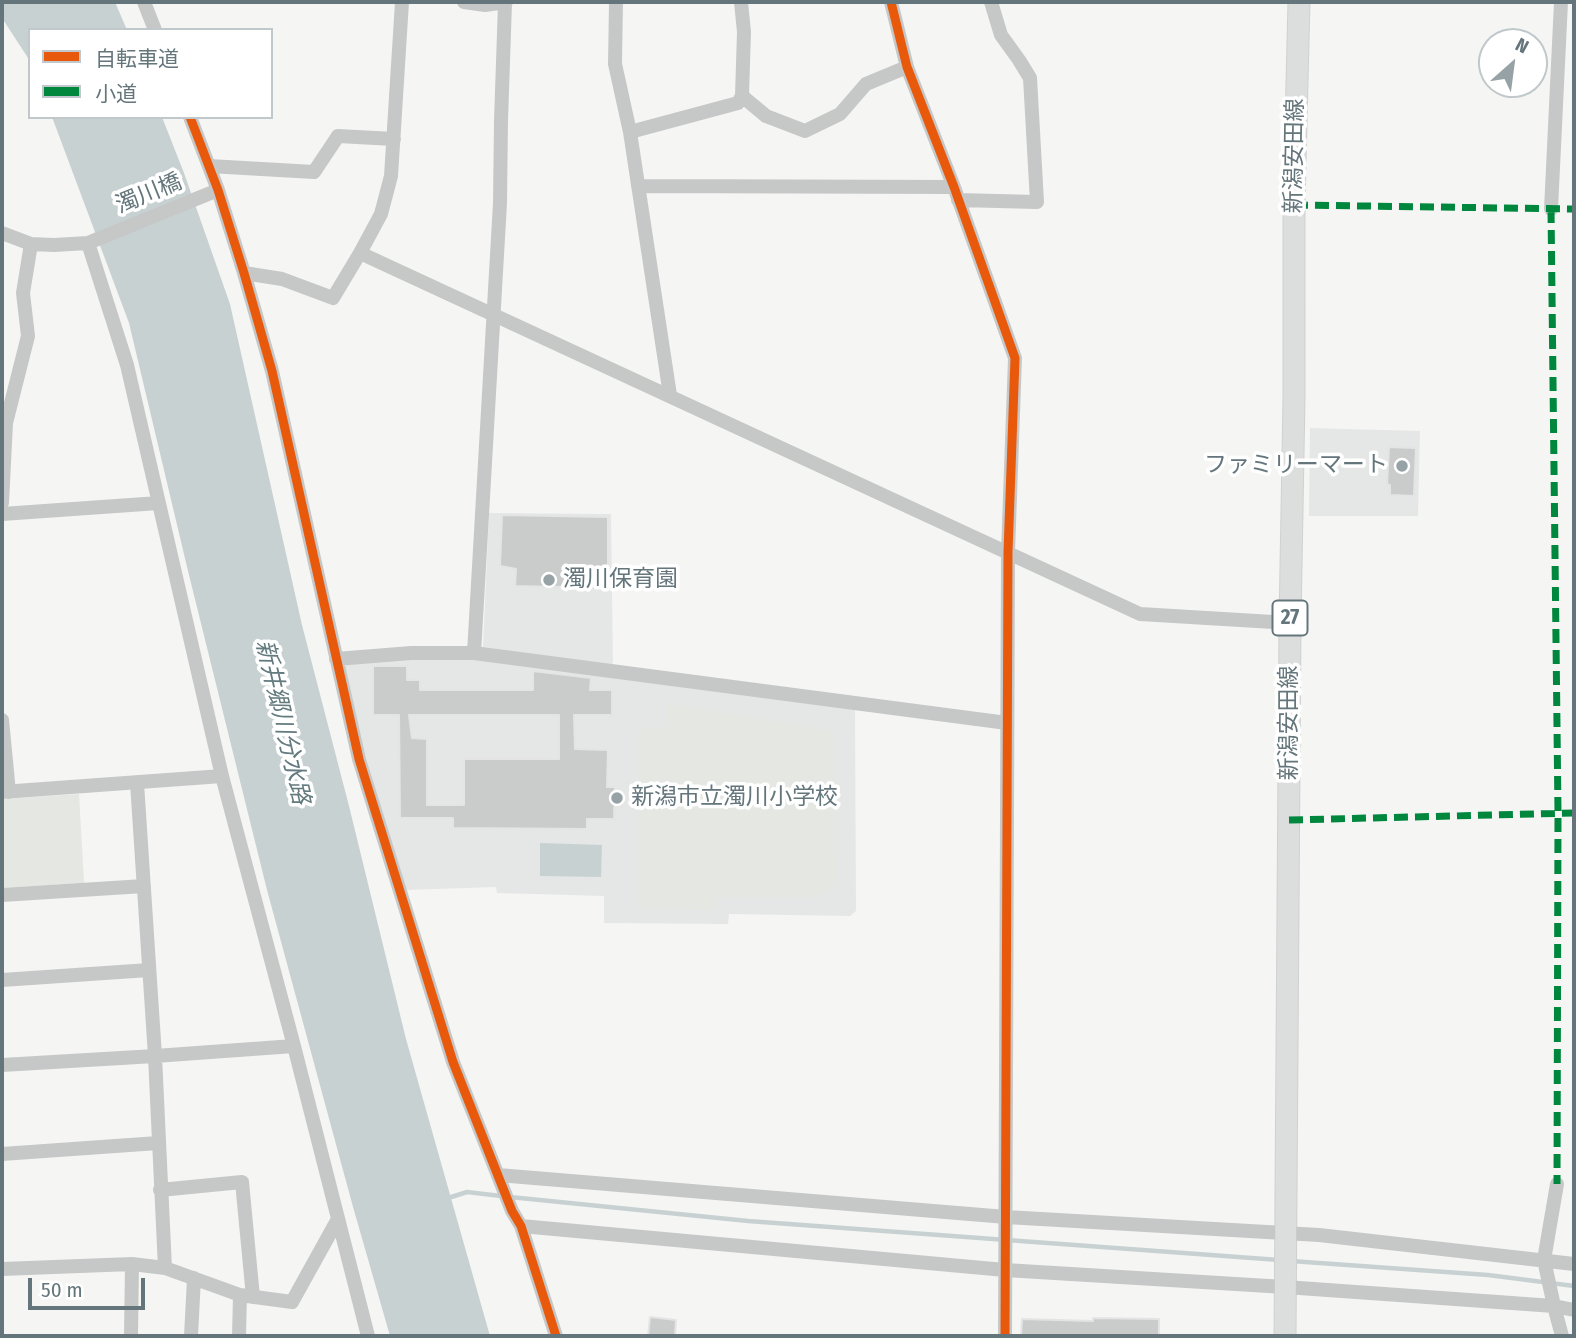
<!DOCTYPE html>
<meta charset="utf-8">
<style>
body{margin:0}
#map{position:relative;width:1576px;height:1338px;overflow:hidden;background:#f5f5f4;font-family:"Fira Sans Condensed","Noto Sans JP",sans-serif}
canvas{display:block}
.frame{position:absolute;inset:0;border:4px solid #64767c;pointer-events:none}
.legend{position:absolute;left:28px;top:28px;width:245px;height:91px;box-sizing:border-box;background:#fff;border:2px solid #c1c8cb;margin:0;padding:9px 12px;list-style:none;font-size:21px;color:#64767c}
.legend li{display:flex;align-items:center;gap:14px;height:35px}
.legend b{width:35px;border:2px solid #c1c8cb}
.north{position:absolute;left:1478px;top:28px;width:70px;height:70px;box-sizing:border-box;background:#fff;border:2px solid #c1c8cb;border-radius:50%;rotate:28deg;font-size:19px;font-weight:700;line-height:28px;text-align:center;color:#64767c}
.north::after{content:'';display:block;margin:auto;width:24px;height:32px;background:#97a2a6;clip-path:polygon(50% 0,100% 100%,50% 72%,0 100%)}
.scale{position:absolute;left:28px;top:1278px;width:117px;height:32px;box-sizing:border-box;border:4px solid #64767c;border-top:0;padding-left:9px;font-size:21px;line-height:24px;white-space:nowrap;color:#64767c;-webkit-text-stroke:5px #fff;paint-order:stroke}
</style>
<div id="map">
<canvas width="1576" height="1338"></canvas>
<div class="frame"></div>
<ul class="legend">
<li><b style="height:9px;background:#e8590c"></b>自転車道</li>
<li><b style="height:9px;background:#00873e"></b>小道</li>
</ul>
<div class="north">N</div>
<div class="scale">50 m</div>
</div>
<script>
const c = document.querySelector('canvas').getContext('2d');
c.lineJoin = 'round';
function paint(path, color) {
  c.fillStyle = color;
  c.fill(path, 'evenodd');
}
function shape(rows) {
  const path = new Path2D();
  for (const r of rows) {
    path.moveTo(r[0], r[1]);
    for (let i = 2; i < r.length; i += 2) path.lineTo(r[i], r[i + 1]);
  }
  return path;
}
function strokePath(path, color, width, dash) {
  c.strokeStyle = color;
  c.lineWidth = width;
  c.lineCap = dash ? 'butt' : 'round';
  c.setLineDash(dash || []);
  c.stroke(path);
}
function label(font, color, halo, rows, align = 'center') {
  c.font = font + ' "Fira Sans Condensed","Noto Sans JP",sans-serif';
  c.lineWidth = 7;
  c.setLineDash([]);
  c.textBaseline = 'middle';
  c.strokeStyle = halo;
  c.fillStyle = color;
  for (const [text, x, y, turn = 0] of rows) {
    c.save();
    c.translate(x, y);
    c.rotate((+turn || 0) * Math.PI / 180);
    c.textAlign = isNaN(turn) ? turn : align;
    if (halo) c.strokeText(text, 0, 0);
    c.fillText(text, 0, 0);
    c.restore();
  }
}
const built = shape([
 [1310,428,1420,431,1418,516,1309,516],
 [489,513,611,514,613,667,483,647],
 [391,659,482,659,855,709,856,911,850,916,729,914,728,924,604,923,604,896,497,893,496,887,405,890,341,672,348,662]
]);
const green = shape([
 [668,703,834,731,835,884,821,897,717,897,716,911,637,908,637,729,666,728],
 [79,794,84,883,2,888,2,799]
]);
const water = shape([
 [2,2,115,2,127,30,30,30,30,61,2,18],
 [52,117,162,117,184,173,230,304,302,625,349,806,406,1039,490,1336,390,1336,353,1207,267,890,188,571,129,323],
 [540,843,602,845,601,877,540,876]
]);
const stream = shape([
 [510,1197,748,1221,1279,1260],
 [445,1199,467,1192,501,1196],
 [1291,1261,1488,1275,1574,1286]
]);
const building = shape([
 [1389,447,1416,448,1414,496,1390,495,1390,485,1387,484,1389,447],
 [502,515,608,517,608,588,515,586,516,569,500,566,502,515],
 [373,666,407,666,407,680,420,680,420,690,533,690,533,671,591,678,590,690,612,690,612,715,574,715,575,749,608,750,607,787,615,787,614,819,587,819,587,829,453,828,453,818,400,818,399,715,373,715,373,666],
 [409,715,559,715,559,759,464,759,464,805,427,805,427,739,412,738,409,715],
 [650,1317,676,1320,675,1336,648,1336,650,1317],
 [1093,1318,1159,1319,1159,1336,1021,1336,1022,1319,1093,1321,1093,1318]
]);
const street = shape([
 [144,2,155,30],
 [464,2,485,5,506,2],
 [616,2,615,64,630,132,670,395],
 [891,2,907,67,954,187,1015,358,1008,552,1005,1336],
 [742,96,766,116,805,131,840,114,866,84,907,67],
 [190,117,218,190,244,273,272,371,359,759,453,1062,512,1211,521,1226,556,1336],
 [630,132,738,103,742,96,744,32,741,2],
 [209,166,314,172,338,136,394,139],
 [638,186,954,187],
 [958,200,1037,202,1030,78,1019,60,1001,35,991,2],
 [1551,209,1561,2],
 [2,233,31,244,54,245,88,243,218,190],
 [88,243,127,365,222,776,294,1046,368,1336],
 [360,253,1140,614,1290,623],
 [244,273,282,279,333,298,360,253,381,214,391,176,402,2],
 [2,503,6,423,28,336,23,293,31,244],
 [2,514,159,503],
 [474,653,500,203,501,121,505,3],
 [336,659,411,653,474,653,1007,723],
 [2,720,9,792],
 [137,783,155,1056,165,1268],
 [2,792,222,776],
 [2,895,144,886],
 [2,980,149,970],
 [2,1065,155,1056,294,1046],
 [2,1154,158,1143],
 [498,1175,1006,1217,1319,1235,1574,1264],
 [1557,1184,1544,1260,1554,1306,1562,1336],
 [160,1190,242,1182,253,1297],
 [521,1226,1005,1270,1285,1287,1554,1306,1574,1310],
 [2,1269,132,1264,165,1268,240,1295,292,1302,338,1219],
 [131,1336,132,1264],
 [191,1336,194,1278],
 [239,1336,240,1295]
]);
const primary = shape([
 [1285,1336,1290,623,1294,397,1294,205,1299,2]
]);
const quiet = shape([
 [1294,205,1574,209],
 [1551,209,1558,813,1557,1184],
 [1289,820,1574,813]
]);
const cycleway = shape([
 [891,2,907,67,954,187,1015,358,1008,552,1005,1336],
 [190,117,218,190,244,273,272,371,359,759,453,1062,512,1211,521,1226,556,1336]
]);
const markers = [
 [1402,466,7,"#97a2a6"],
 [549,580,7,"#97a2a6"],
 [617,798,7,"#97a2a6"]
];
const shields = [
 [1290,618,35]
];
const shieldNames = [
 ["27",1290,618]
];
const streetNames = [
 ["新潟安田線",1295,156,-89],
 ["濁川橋",149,194,-22],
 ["新潟安田線",1290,723,-90]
];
const poiNames = [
 ["ファミリーマート",1388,466,"right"],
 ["濁川保育園",563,580],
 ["新潟市立濁川小学校",631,798]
];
const waterNames = [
 ["新井郷川分水路",282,722,77]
];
paint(built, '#e5e6e6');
paint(green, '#e4e7e2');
paint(water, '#c8d1d2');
strokePath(stream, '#c8d1d2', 4.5);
paint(building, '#cacccc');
strokePath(building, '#e4e4e4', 2);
strokePath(primary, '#d0d1d1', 23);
strokePath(street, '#c6c8c8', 14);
strokePath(primary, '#dcdddd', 21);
strokePath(quiet, '#00873e', 7, [14, 7]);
strokePath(cycleway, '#e8590c', 9);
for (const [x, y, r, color] of markers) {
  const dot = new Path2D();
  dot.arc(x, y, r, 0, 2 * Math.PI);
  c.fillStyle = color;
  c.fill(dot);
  strokePath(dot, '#fff', 2.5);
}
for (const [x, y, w] of shields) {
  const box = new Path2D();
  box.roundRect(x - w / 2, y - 17.5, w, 35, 5);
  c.fillStyle = '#fff';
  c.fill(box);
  strokePath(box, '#64767c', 2);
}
label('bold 21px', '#64767c', null, shieldNames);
label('23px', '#64767c', '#fff', streetNames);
label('23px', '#64767c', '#fff', poiNames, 'left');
label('italic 24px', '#637b7e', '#fff', waterNames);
</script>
